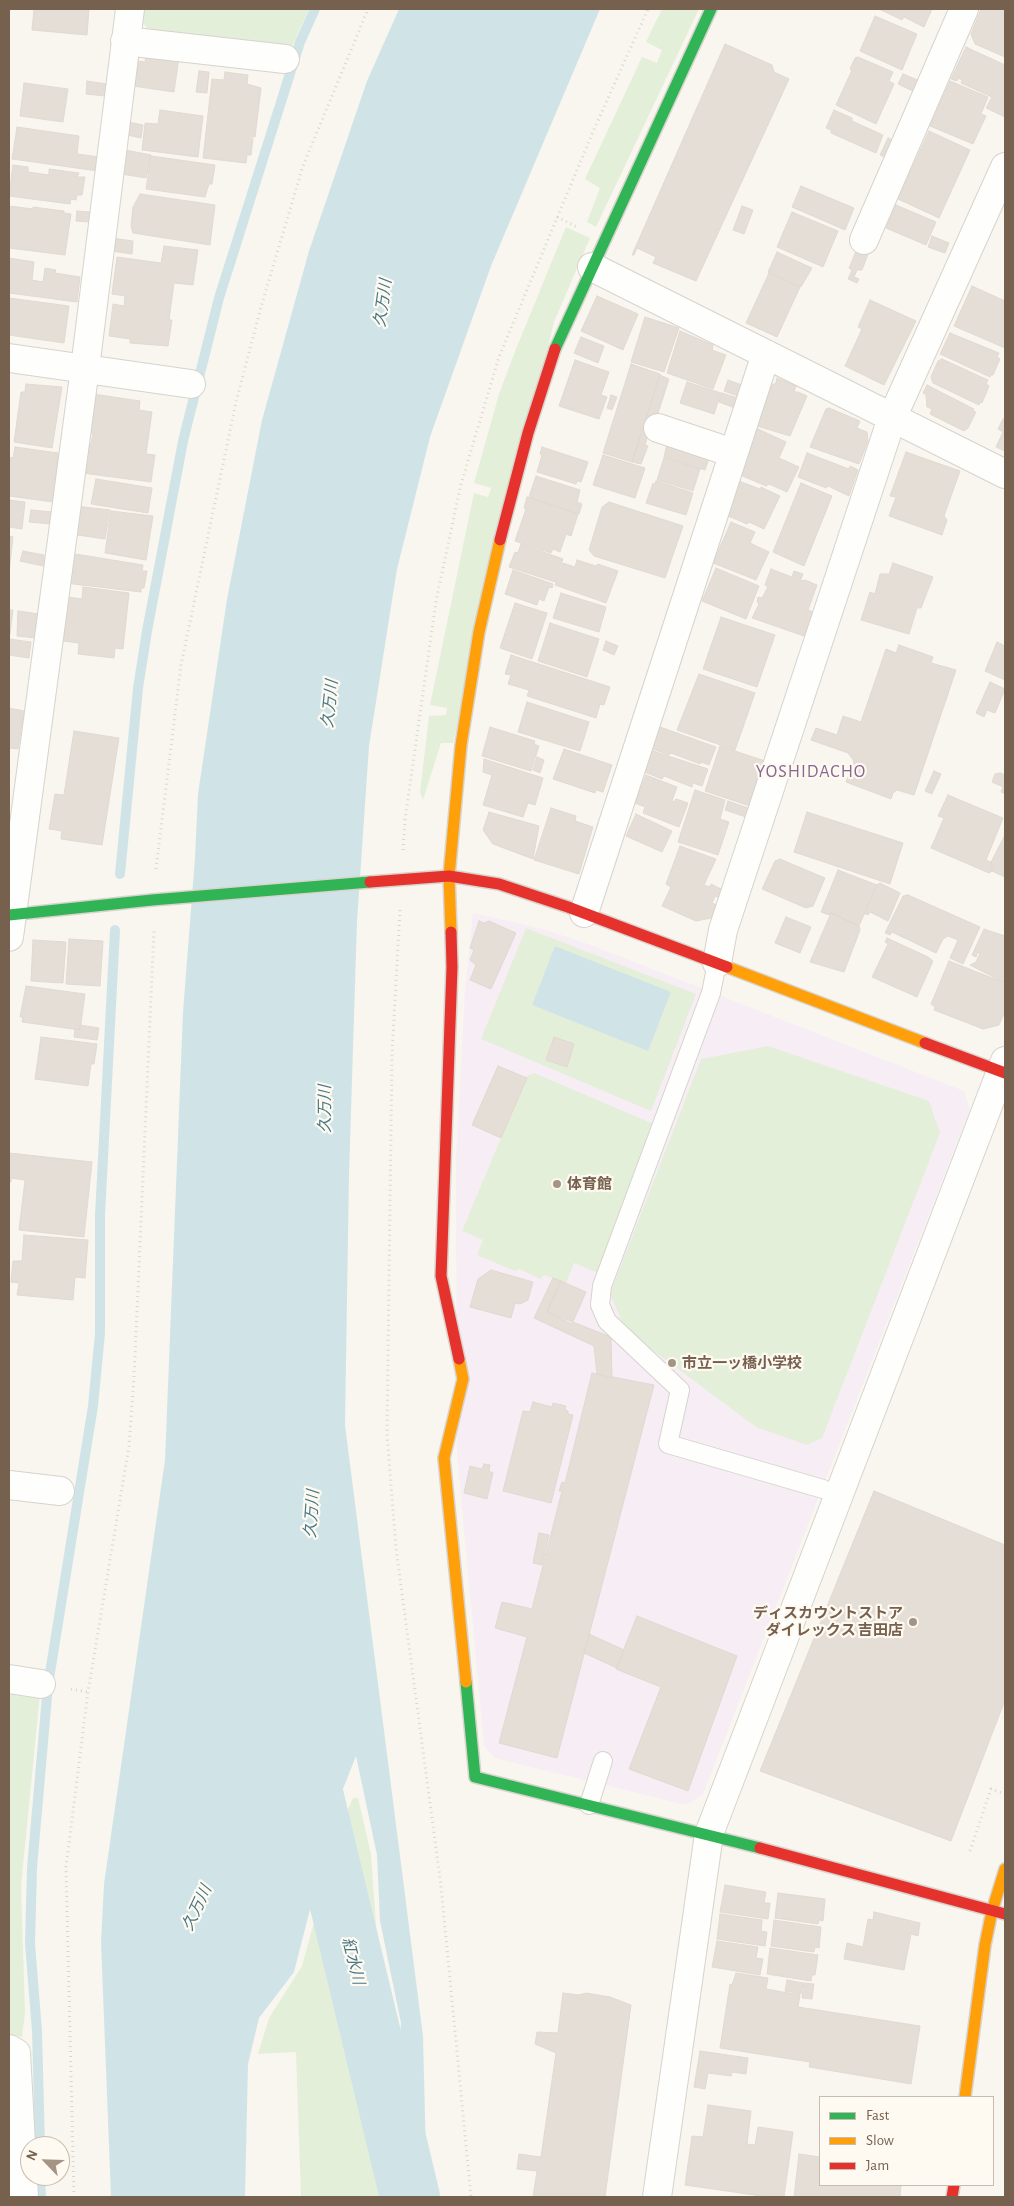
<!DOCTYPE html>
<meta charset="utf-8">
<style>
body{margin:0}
#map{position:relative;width:1014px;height:2206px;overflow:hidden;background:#f8f6ef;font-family:"Alegreya Sans",sans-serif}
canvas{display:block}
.frame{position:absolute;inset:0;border:10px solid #76604e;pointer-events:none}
.legend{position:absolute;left:819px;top:2096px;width:175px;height:90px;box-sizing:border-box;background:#fefaf1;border:1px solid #c8bcb0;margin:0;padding:6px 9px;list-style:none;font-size:15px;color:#76604e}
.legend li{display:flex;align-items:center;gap:10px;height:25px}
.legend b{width:25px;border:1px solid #c8bcb0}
.north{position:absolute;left:20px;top:2136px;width:50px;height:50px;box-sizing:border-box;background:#fefaf1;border:1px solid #c8bcb0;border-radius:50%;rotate:294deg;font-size:14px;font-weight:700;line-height:20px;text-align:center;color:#76604e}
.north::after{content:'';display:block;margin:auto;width:18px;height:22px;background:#a49486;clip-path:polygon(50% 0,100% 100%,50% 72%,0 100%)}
</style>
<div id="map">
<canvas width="1014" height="2206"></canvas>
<div class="frame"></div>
<ul class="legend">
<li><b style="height:6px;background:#30b455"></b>Fast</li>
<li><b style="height:6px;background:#ff9f0a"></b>Slow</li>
<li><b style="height:6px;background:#e5322d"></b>Jam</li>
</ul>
<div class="north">N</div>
</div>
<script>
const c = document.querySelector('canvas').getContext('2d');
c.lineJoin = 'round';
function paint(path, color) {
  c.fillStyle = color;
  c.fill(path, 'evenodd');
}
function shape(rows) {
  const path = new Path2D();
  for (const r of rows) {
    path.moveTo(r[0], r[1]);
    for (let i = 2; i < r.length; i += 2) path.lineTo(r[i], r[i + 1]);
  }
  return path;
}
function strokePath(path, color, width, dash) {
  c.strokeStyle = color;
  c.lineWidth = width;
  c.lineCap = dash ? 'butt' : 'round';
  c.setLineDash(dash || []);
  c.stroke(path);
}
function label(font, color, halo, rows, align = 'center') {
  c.font = font + ' "Alegreya Sans","Noto Sans JP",sans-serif';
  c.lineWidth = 4.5;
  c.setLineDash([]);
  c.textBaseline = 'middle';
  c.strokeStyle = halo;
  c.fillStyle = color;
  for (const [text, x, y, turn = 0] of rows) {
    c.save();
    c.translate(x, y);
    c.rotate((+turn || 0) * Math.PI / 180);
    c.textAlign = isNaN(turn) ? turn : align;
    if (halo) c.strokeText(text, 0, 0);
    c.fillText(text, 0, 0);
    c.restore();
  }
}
const education = shape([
 [473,913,543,929,588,944,964,1091,970,1109,703,1794,686,1805,495,1758,484,1746,457,1454,456,1160,465,991]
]);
const green = shape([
 [142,9,309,9,290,51,151,33,140,19],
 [662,9,699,9,596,227,587,222,600,188,585,179,642,57,657,63,662,50,646,42],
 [566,227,590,238,554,322,453,743,441,743,423,800,420,792,429,716,446,715,447,708,430,705,474,493,488,497,491,488,474,483,499,394,516,349],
 [526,928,696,994,651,1111,481,1039],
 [768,1046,929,1101,940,1133,822,1438,807,1445,756,1427,626,1330,610,1294,701,1059],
 [534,1073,656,1125,598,1273,574,1263,566,1283,544,1275,540,1279,519,1269,515,1271,477,1255,483,1240,462,1231,527,1076],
 [9,1690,40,1694,21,1886,25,2013,22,2037,9,2035],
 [353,1798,358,1798,371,1854,380,1983,387,2022,384,2197,301,2197,296,2052,258,2054,269,2018,302,1966,341,1824]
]);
const water = shape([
 [399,9,600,9,491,266,430,437,397,569,369,746,357,922,349,1175,345,1425,423,2036,427,2197,391,2197,401,2023,380,1921,377,1855,356,1756,337,1804,294,1972,259,2018,248,2064,245,2197,111,2197,101,1942,104,1884,165,1460,183,1012,195,858,198,794,227,599,262,420,309,251,367,81],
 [555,946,671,992,648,1051,532,1005]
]);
const stream = shape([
 [120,874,138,688,147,631,183,441,219,298,300,42,315,9],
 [40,2146,37,2031,30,1944,32,1868,48,1685,93,1406,100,1333,100,1215,115,930],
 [40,2176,41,2197]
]);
const river = shape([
 [307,1768,410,2197]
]);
const building = shape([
 [34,9,89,9,87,35,32,30,34,9],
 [879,9,932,9,924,27,904,17,902,20,879,9],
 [981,9,1005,9,1005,57,975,44,971,34,981,9],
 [875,16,917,34,902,70,860,51,875,16],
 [725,44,772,65,774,72,789,79,696,281,653,263,656,257,637,248,634,255,632,255,725,44],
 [966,47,1005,65,1005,94,1003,100,1005,101,1005,117,986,108,992,97,961,83,962,80,958,78,957,81,951,79,966,47],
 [146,53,179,57,174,92,133,86,137,61,145,62,146,53],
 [858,57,893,72,889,81,894,84,876,124,836,105,852,70,850,69,855,58,858,57],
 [199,71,209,72,207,93,196,92,199,71],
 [225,72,248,75,247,84,261,88,255,137,249,136,249,138,253,138,251,155,247,155,246,163,203,158,212,79,224,80,225,72],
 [903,74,920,81,915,92,898,84,903,74],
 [87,81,107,84,105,96,86,94,87,81],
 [950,81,988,97,981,114,986,116,973,144,930,126,950,81],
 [24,83,68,89,63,122,20,116,24,83],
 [160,110,203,116,198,157,142,150,145,123,158,124,160,110],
 [834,110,852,118,852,121,883,135,876,153,831,133,831,130,826,128,834,110],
 [128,122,143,125,141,138,127,135,128,122],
 [17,127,79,136,77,154,100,157,98,171,12,159,17,127],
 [929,131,970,150,939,218,898,199,929,131],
 [888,138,895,141,887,158,880,155,888,138],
 [125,150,151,155,146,178,121,174,125,150],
 [151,156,215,165,212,184,209,184,205,197,146,189,151,156],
 [13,165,28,167,28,172,49,175,49,169,79,173,77,177,85,177,82,195,77,195,76,200,71,199,70,204,9,196,13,165],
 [801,186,854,208,845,230,792,207,801,186],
 [140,194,215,205,210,245,133,233,131,226,133,207,140,194],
 [896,205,936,222,926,245,886,228,896,205],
 [9,206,33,209,33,207,64,211,64,213,71,214,65,255,9,248,9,206],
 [742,206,753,210,744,234,733,230,742,206],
 [77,211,90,212,89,222,76,221,77,211],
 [792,212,838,231,823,267,777,247,792,212],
 [932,236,949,243,945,253,928,247,932,236],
 [112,238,133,241,132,254,111,251,112,238],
 [859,244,870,249,862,270,857,270,854,277,859,279,857,283,848,279,852,270,849,268,859,244],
 [164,246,198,250,193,285,174,283,169,320,172,320,168,346,130,343,130,339,109,336,113,304,124,306,125,296,112,294,117,257,161,263,164,246],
 [777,252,812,268,801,287,768,272,777,252],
 [9,258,34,262,32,280,43,282,45,268,56,270,55,273,80,277,77,302,9,293,9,258],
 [769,273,800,287,777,337,746,323,769,273],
 [972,286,1005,301,1005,348,954,326,972,286],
 [597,296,638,314,623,350,581,331,597,296],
 [9,298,69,306,64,343,9,335,9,298],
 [870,300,916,321,884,385,845,366,862,329,858,327,870,300],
 [645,317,679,328,664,372,631,362,645,317],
 [680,331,713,345,712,350,726,355,713,389,667,373,680,331],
 [950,333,999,353,997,357,1000,359,993,375,991,375,990,377,940,354,950,333],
 [581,337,604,346,598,363,574,353,581,337],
 [942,359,988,380,986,384,989,386,982,403,980,402,979,405,933,383,931,377,938,361,942,359],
 [575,360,609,372,601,395,607,397,599,419,559,406,575,360],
 [631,364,660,374,632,462,603,453,631,364],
 [660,375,669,379,650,438,647,438,645,445,648,446,641,464,632,462,660,375],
 [777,378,796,386,794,392,798,392,807,396,790,436,757,426,772,385,776,383,777,378],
 [728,380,742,385,738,396,724,391,728,380],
 [687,382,721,393,714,414,680,403,687,382],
 [26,384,62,387,52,448,14,442,21,392,25,392,26,384],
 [927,385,974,409,973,411,976,412,968,428,964,431,930,414,932,409,927,407,926,395,923,393,927,385],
 [722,393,738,398,735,408,719,402,722,393],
 [93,394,140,401,139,410,152,412,146,454,155,455,151,482,82,473,86,443,91,444,93,433,88,432,93,394],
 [611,395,617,397,612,410,607,408,611,395],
 [829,408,860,421,857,428,867,432,868,441,859,464,810,447,826,409,829,408],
 [1003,419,1005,420,1005,451,996,447,1003,432,998,429,1003,419],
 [758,429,786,442,779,458,799,467,787,492,769,484,766,486,740,475,753,430,758,429],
 [667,444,709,458,705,470,664,457,667,444],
 [15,447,58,453,53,502,9,496,9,457,13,458,15,447],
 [542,447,588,462,581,482,577,481,576,484,537,472,542,455,540,454,542,447],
 [906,452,960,471,944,516,947,520,942,535,889,516,896,497,890,496,906,452],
 [807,453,849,469,850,466,858,470,849,496,828,486,826,488,798,477,807,453],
 [603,455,645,468,635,498,593,485,603,455],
 [664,458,700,469,693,491,657,480,664,458],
 [536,476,580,490,577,502,582,504,579,514,529,497,536,476],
 [96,479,152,488,148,513,91,504,96,479],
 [656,481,693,493,686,515,646,503,653,483,655,484,656,481],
 [739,481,760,489,761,487,780,496,764,529,749,522,747,524,728,516,739,481],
 [801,483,832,496,804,566,773,552,801,483],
 [527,497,578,514,571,536,566,534,560,552,553,549,551,553,515,541,526,509,524,508,527,497],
 [9,500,25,502,22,529,9,527,9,500],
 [609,502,683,526,665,578,594,556,589,550,602,507,609,502],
 [75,506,110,510,105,539,71,534,75,506],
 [31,510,53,512,52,524,29,522,31,510],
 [111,511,153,516,146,560,105,553,111,511],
 [731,522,755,532,750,543,769,552,756,580,713,563,731,522],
 [9,536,13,537,9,573,9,536],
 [521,544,563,559,555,582,509,567,515,552,518,553,521,544],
 [23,551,44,555,43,566,20,561,23,551],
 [69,553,143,565,142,571,147,571,144,588,141,588,141,592,65,583,69,553],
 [577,560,596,566,598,564,618,571,606,603,555,585,563,563,575,567,577,560],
 [893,563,933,577,921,608,917,608,909,634,861,620,870,592,875,594,880,574,889,574,893,563],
 [716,568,759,586,746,619,702,601,716,568],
 [771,569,792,577,794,571,803,574,800,581,805,580,817,585,808,610,813,612,804,636,752,618,759,604,757,602,758,597,762,598,768,587,765,585,771,569],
 [513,570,553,584,552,588,549,587,544,601,539,599,537,605,505,594,513,570],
 [83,587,129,593,123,649,115,648,114,658,78,654,79,643,63,641,68,597,82,599,83,587],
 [561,593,606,607,599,632,553,618,561,593],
 [515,603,547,613,532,659,500,648,515,603],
 [9,610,13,610,10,634,9,634,9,610],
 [18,611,39,614,36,638,17,636,18,611],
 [721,617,775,635,757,687,703,669,721,617],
 [550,623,599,639,587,677,538,661,550,623],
 [9,639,31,642,29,658,9,655,9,639],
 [606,641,618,646,614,655,603,650,606,641],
 [997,642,1005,646,1005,680,985,671,997,642],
 [899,645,933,657,931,663,956,670,914,795,897,790,893,793,891,799,846,782,854,761,848,753,811,740,816,728,837,735,843,716,861,722,886,649,896,653,899,645],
 [511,655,610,687,604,705,600,704,596,718,527,696,529,690,508,684,511,675,505,674,511,655],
 [699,674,755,693,735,750,677,730,699,674],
 [990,682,1005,689,995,713,987,710,984,717,976,713,990,682],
 [527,702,589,722,580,751,518,732,527,702],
 [9,708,24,711,18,749,9,748,9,708],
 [490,727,535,741,534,744,539,746,531,771,482,756,490,727],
 [660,727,716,747,709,765,701,762,700,764,671,753,669,755,647,747,653,733,657,735,660,727],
 [74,731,119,738,102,845,61,839,62,831,49,829,55,794,64,795,74,731],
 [720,746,765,761,750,806,705,791,720,746],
 [564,749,612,765,603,792,596,790,595,793,553,779,564,749],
 [650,750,708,769,702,786,693,783,692,787,664,776,662,779,642,771,650,750],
 [537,757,544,760,540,773,533,770,537,757],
 [484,759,543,778,535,805,528,803,523,817,483,805,492,775,483,772,484,759],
 [934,771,941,774,932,794,925,791,934,771],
 [1000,773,1005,775,1005,794,1001,792,1003,787,992,782,995,774,1000,773],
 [646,775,677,787,672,801,674,802,676,799,688,803,679,827,643,813,645,807,635,803,646,775],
 [695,790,725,800,720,819,729,822,718,855,678,842,695,790],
 [948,795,1003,818,986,860,991,862,992,871,989,873,931,848,944,818,938,816,948,795],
 [728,801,748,808,746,817,725,810,728,801],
 [551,808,576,816,575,821,593,827,579,874,534,860,551,808],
 [489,812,539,826,533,859,493,844,483,830,489,812],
 [807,812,903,843,890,884,794,852,807,812],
 [636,814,672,831,662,852,626,836,636,814],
 [1005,835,1005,877,992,871,991,862,1005,835],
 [680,846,716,859,704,885,710,887,711,884,723,890,720,898,715,896,712,903,717,905,711,918,696,921,662,906,671,887,666,884,680,846],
 [780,859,825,878,813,906,806,908,762,889,775,861,780,859],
 [838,870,877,885,859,926,831,913,829,915,821,912,838,870],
 [880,883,900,893,888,921,870,912,868,915,864,913,877,885,880,883],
 [908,895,980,927,963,964,950,958,958,940,948,936,943,939,936,953,892,932,890,935,885,933,903,896,908,895],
 [831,913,859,926,860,930,844,972,810,962,831,913],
 [786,917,811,927,800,953,775,943,786,917],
 [479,921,484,923,489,921,516,933,491,989,470,980,476,965,470,960,474,950,470,948,479,921],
 [984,929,1005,936,1005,983,970,965,976,962,980,953,977,953,976,957,972,955,984,929],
 [887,938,928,957,933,961,917,997,872,977,888,944,885,942,887,938],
 [69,939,103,941,100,986,66,984,69,939],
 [33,940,66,942,63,983,31,981,33,940],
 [949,961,1005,983,1005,1011,999,1025,983,1029,934,1010,935,1007,931,1004,949,961],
 [26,986,85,994,80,1030,22,1022,23,1017,20,1017,26,986],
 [80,1025,99,1028,97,1040,74,1037,75,1029,80,1030,80,1025],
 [41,1037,97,1044,94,1064,91,1064,88,1086,35,1079,41,1037],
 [554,1037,574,1044,567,1067,546,1060,554,1037],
 [498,1066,527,1078,501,1138,472,1125,498,1066],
 [9,1153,92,1162,84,1237,19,1230,25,1180,11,1178,11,1182,9,1182,9,1153],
 [24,1235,88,1240,85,1278,75,1277,73,1300,17,1295,19,1283,11,1282,13,1261,22,1261,24,1235],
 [491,1270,533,1282,528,1300,520,1304,515,1303,511,1318,470,1307,478,1279,491,1270],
 [553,1278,561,1281,547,1312,611,1337,612,1378,597,1374,594,1346,534,1318,553,1278],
 [561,1281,586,1292,572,1324,547,1312,561,1281],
 [592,1373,654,1385,557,1758,499,1743,527,1637,495,1628,502,1602,532,1609,562,1491,559,1491,562,1482,565,1483,592,1373],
 [533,1402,552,1407,553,1403,566,1406,565,1410,568,1411,568,1414,573,1415,551,1503,503,1491,523,1411,530,1412,533,1402],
 [484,1464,490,1465,489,1471,493,1473,487,1499,464,1493,470,1466,482,1469,484,1464],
 [874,1491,1005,1545,1005,1700,951,1841,760,1771,874,1491],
 [539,1533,549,1535,542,1565,533,1563,539,1533],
 [637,1616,737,1656,688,1791,629,1769,661,1687,616,1669,637,1616],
 [589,1634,624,1650,617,1668,584,1653,589,1634],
 [725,1885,766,1892,764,1903,770,1903,768,1919,720,1912,725,1885],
 [778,1893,825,1899,823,1921,819,1920,818,1924,775,1918,778,1893],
 [874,1912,920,1923,918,1936,911,1934,904,1970,844,1959,847,1943,863,1947,868,1919,873,1920,874,1912],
 [720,1914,762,1920,761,1931,767,1932,765,1946,717,1939,720,1914],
 [774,1920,821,1927,819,1948,815,1947,814,1952,771,1946,774,1920],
 [717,1941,758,1947,756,1958,763,1959,760,1975,712,1967,717,1941],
 [770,1948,818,1955,815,1975,812,1975,811,1981,767,1974,770,1948],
 [736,1973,768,1978,766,1989,800,1995,798,2007,920,2026,911,2084,809,2067,810,2062,720,2048,730,1984,732,1985,736,1973],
 [787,1980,803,1983,801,1994,785,1991,787,1980],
 [804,1983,814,1984,812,1999,802,1998,804,1983],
 [563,1993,579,1995,586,1993,610,1997,631,2005,605,2197,533,2197,537,2171,517,2169,519,2154,541,2157,556,2053,535,2044,537,2032,558,2033,563,1993],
 [700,2051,748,2058,746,2074,732,2072,731,2076,708,2073,705,2089,694,2087,700,2051],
 [708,2105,751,2111,747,2144,755,2145,758,2127,793,2132,784,2197,768,2197,685,2185,692,2136,703,2137,708,2105],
 [799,2154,820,2157,820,2185,901,2185,900,2197,794,2197,799,2154]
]);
const path = shape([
 [557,217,577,227],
 [403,850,405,820,436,601,461,484,499,357,592,134,648,9],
 [156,869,181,665,236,402,261,307,303,166,368,9],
 [400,910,392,1054,387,1434,396,1548,441,1886,471,2197],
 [71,1689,88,1692],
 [970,1851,991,1789,1005,1794],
 [74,2197,66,1867,88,1692,129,1446,134,1378,154,930]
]);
const lane = shape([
 [717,963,711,993,602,1286,600,1305,607,1321,680,1390,668,1444,823,1489],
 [589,1805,603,1761]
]);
const street = shape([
 [125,41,285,59],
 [864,240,964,9],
 [592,267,1005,474],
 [9,358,191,384],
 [658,428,733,453],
 [584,913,766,354],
 [9,937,85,368,130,9],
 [717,963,723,930,892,418,1005,167],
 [9,1485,60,1491],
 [9,1679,41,1684],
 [9,2049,16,2053,24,2197],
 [657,2197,709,1834,1005,1061]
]);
const fast = shape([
 [555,349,711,9],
 [9,915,152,900,370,882],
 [466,1682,475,1777,760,1848]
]);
const slow = shape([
 [451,932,449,876,461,745,479,632,500,540],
 [727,967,925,1043],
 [459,1359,463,1379,444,1458,466,1682],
 [965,2097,985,1945,992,1911,1005,1869]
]);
const jam = shape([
 [500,540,528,433,555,349],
 [370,882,449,876,499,884,568,907,727,967],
 [451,932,452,967,441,1276,459,1359],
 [925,1043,1005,1073],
 [760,1848,1005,1914],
 [952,2197,954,2185]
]);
const markers = [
 [557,1184,5,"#a49486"],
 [672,1363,5,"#a49486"],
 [913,1622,5,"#a49486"]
];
const poiNames = [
 ["体育館",567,1184],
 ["市立一ッ橋小学校",682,1363],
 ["ディスカウントストア",903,1613,"right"],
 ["ダイレックス 吉田店",903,1630,"right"]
];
const waterNames = [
 ["久万川",383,303,-82],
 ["久万川",330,704,-84],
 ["久万川",325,1109,-90],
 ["久万川",312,1514,-86],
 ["久万川",197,1908,-65],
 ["紅水川",353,1961,76]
];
const quarterNames = [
 ["YOSHIDACHO",811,772]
];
paint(education, '#f6eef4');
paint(green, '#e4efda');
paint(water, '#d0e4e8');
strokePath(stream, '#d0e4e8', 10);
strokePath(river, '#d0e4e8', 60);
paint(building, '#e4ded6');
strokePath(building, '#e1d9d1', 1);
strokePath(lane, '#d7d3cd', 20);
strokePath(street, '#d7d3cd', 30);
strokePath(fast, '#d8d3cc', 14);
strokePath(slow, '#d8d3cc', 14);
strokePath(jam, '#d8d3cc', 14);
strokePath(path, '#dad6cf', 3, [1, 4]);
strokePath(lane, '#fefefd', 18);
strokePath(street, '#fefefd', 28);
strokePath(fast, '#30b455', 11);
strokePath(slow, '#ff9f0a', 11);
strokePath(jam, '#e5322d', 11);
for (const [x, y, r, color] of markers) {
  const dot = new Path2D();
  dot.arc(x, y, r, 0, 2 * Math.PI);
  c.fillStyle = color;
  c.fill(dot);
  strokePath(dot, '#fefaf1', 2);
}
label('bold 15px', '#76604e', '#fefaf1', poiNames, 'left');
label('italic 16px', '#487888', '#fefaf1', waterNames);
c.letterSpacing = '1px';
label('18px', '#876691', '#fefaf1', quarterNames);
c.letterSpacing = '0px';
</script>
